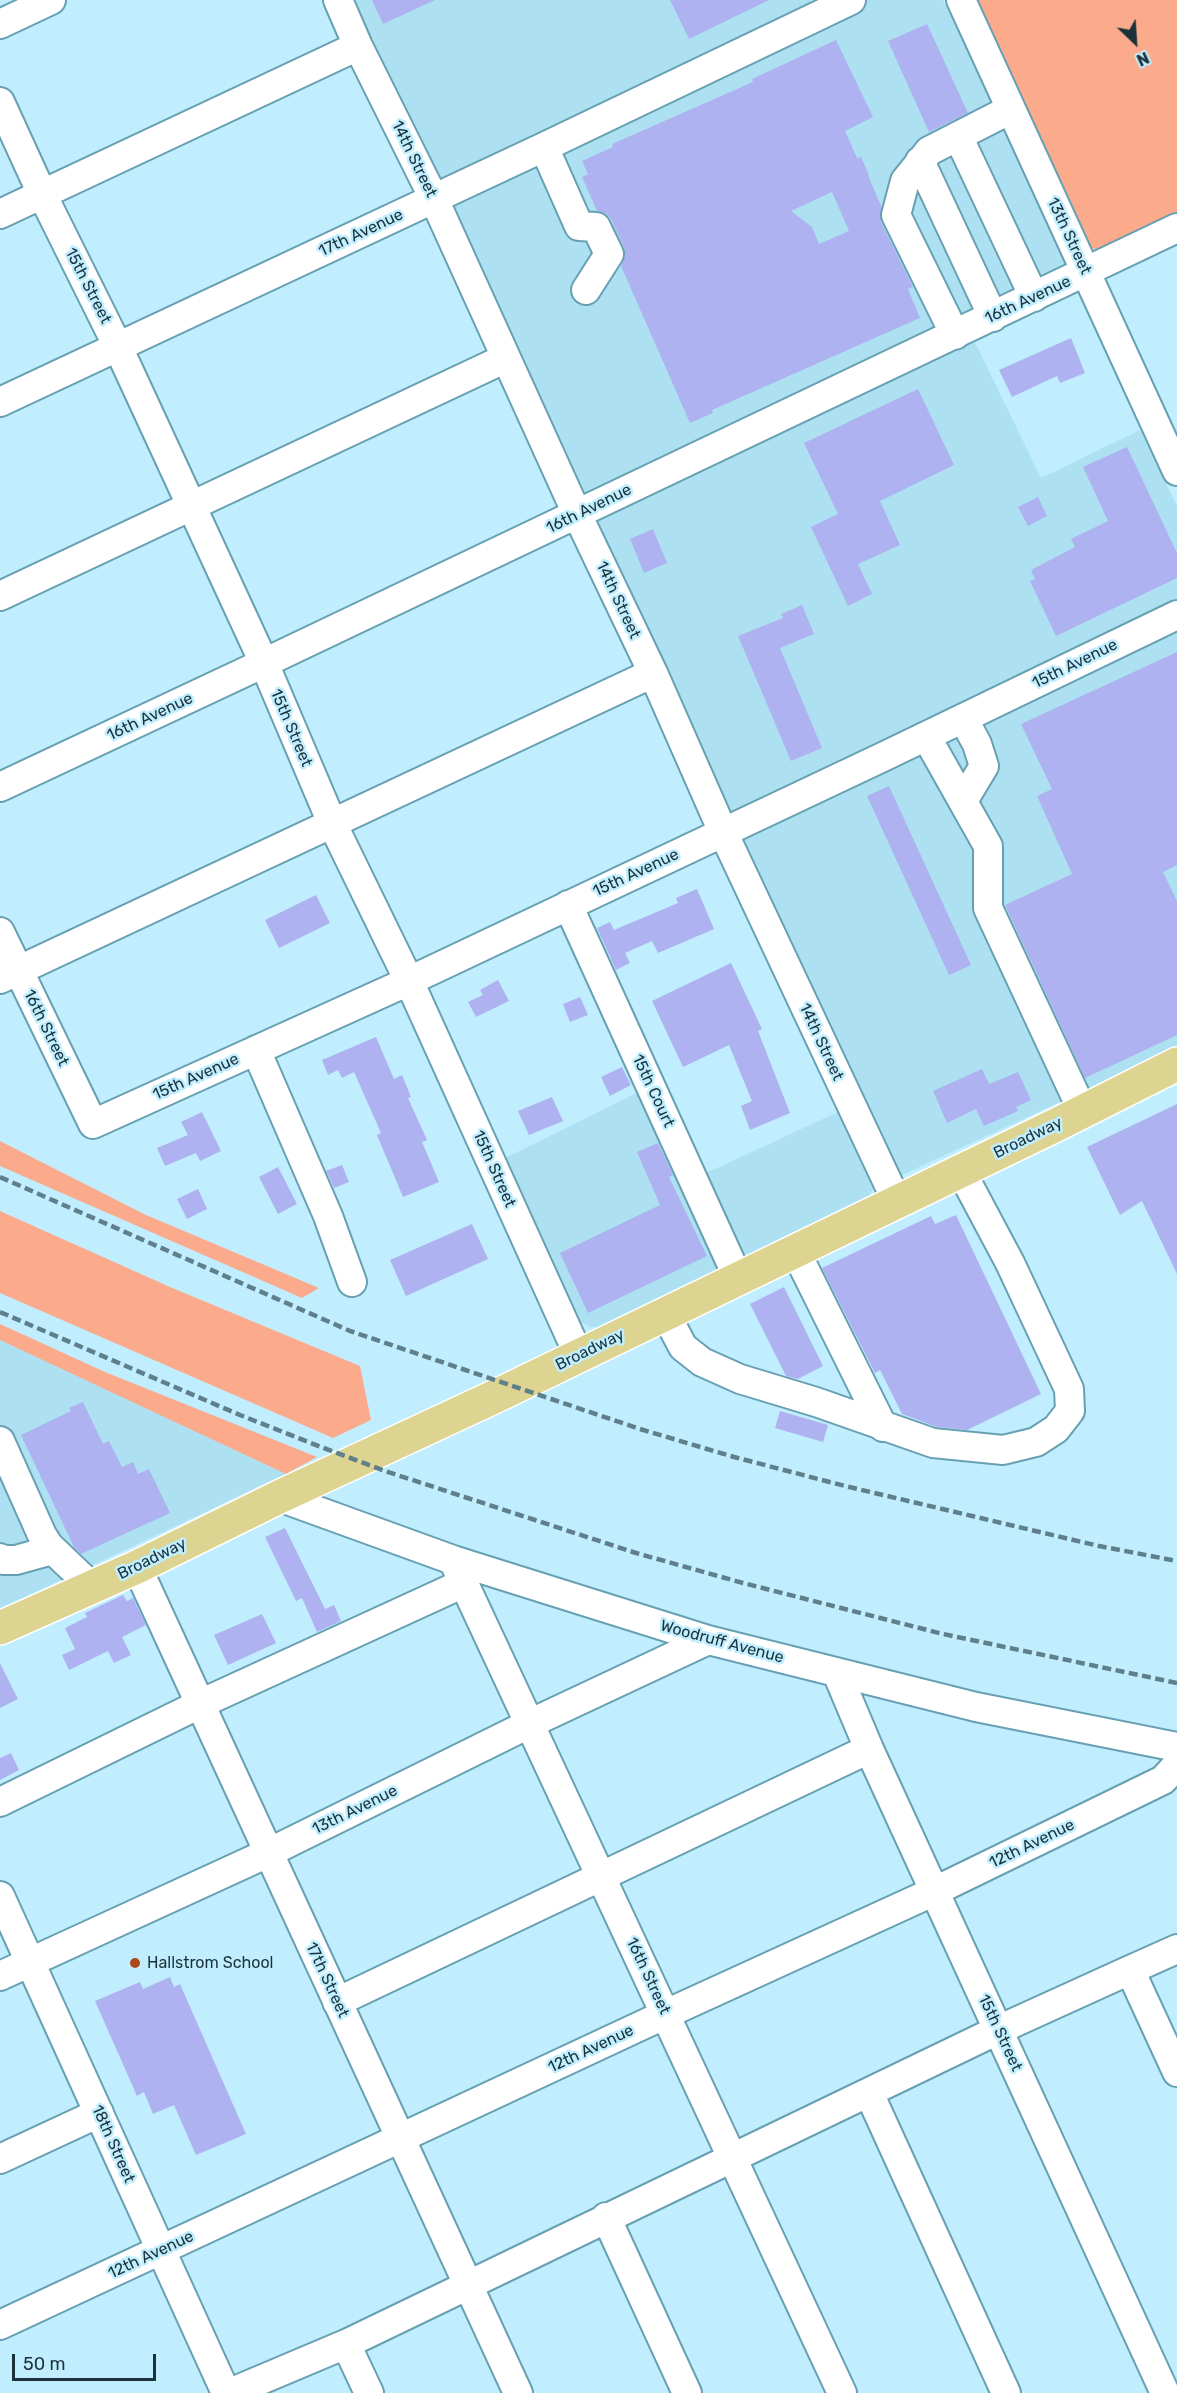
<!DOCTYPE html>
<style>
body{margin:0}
#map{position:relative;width:1177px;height:2393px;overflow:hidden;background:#c1eeff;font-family:Rubik,sans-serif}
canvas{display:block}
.north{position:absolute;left:1105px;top:12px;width:60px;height:60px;-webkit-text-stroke:4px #c1eeff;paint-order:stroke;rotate:155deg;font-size:16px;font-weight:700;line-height:24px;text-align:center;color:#1b323a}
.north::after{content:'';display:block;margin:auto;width:21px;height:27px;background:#1b323a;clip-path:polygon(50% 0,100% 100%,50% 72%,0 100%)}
.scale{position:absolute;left:12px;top:2354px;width:144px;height:27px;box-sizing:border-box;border:3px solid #1b323a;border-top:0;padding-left:8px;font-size:18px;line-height:21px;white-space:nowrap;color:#1b323a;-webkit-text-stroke:4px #c1eeff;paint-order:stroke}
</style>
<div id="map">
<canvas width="1177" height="2393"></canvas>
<div class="north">N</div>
<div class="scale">50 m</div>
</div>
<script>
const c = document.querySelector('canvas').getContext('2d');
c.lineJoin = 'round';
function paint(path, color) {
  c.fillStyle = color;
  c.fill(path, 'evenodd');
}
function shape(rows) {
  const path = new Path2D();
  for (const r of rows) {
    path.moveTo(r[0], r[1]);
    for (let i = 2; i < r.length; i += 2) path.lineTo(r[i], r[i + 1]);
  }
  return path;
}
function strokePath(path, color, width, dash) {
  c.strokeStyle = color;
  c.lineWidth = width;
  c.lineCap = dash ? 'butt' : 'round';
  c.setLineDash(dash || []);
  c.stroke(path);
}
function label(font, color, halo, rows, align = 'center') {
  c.font = font + ' Rubik,sans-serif';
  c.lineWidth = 5;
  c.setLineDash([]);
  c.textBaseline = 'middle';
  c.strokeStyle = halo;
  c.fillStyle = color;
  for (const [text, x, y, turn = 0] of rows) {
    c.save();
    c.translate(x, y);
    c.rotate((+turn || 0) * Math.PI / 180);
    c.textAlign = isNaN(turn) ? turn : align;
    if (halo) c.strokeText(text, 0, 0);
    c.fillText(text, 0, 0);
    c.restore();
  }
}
const built = shape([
 [330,0,810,0,813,6,825,0,943,0,1081,290,975,342,1041,478,1140,430,1177,506,1177,1048,874,1188,870,1195,860,1200,601,1327,590,1327,581,1322,575,1314,505,1158,657,1083,700,1176,840,1111],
 [0,1340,112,1391,286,1474,0,1609]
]);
const green = shape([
 [971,0,1177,0,1177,212,1102,248,1095,249,1088,247],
 [0,1141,146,1215,319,1288,302,1298,0,1166],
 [0,1211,170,1287,360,1366,371,1420,333,1438,0,1293],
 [0,1324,105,1372,317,1457,286,1474,0,1340]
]);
const building = shape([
 [372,0,435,0,383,24],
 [670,0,769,0,689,39],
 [927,24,968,113,929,132,888,41],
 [836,40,873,117,845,131,857,158,861,157,869,175,868,175,881,206,881,222,913,287,908,289,920,318,712,410,713,413,690,423,621,266,625,256,624,247,611,219,605,213,597,211,582,177,588,174,582,161,613,147,612,144,753,82,752,79],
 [832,192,849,231,819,244,812,227,791,211],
 [1071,338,1085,373,1060,383,1057,376,1012,397,999,370],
 [918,389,954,465,880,501,900,545,858,564,872,594,848,606,811,527,838,514,804,443],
 [1127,447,1177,553,1177,578,1056,636,1030,581,1035,579,1031,570,1075,547,1071,539,1108,521,1083,467],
 [1038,497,1047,516,1028,526,1018,507],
 [653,529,667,563,644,573,630,539],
 [802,605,814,634,780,648,822,748,791,761,738,636,783,618,781,614],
 [1177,652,1177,865,1163,872,1177,901,1177,1035,1085,1078,1005,905,1072,874,1037,796,1052,789,1021,724],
 [889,786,971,965,949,975,867,796],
 [697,889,714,929,658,953,652,941,625,953,630,963,616,970,597,928,610,922,614,930,678,903,676,898],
 [316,895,330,923,279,948,265,920],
 [731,963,762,1029,758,1031,790,1113,750,1130,741,1106,752,1101,729,1045,683,1067,652,1001],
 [498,980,509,1001,476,1017,468,1002,483,995,480,990],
 [580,997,588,1015,570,1022,563,1004],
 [376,1037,394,1079,402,1075,411,1097,408,1098,427,1140,422,1142,439,1182,403,1197,377,1135,381,1133,354,1072,342,1078,338,1070,328,1075,322,1060],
 [622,1067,631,1085,610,1096,601,1077],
 [982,1069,989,1084,1018,1072,1031,1100,1016,1107,1018,1111,984,1126,976,1109,947,1123,933,1091],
 [552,1097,563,1121,529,1135,518,1111],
 [1177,1104,1177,1274,1142,1201,1120,1215,1087,1147],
 [202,1112,221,1151,200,1161,196,1153,165,1166,157,1148,188,1135,181,1122],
 [658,1143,673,1175,669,1177,707,1256,588,1313,560,1253,660,1205,637,1152],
 [342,1165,349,1182,334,1188,326,1171],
 [278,1167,297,1204,278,1214,259,1177],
 [198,1189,207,1209,187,1219,177,1199],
 [956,1215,1041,1394,967,1430,937,1427,902,1414,880,1370,875,1373,822,1268,931,1216,935,1224],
 [472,1224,488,1259,406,1296,390,1260],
 [784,1287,823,1366,798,1379,786,1376,750,1304],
 [83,1402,103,1444,109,1441,122,1467,133,1462,138,1474,149,1469,170,1513,81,1554,74,1547,21,1435,71,1411,69,1408],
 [780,1411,828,1425,823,1442,775,1428],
 [285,1528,325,1609,334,1605,341,1621,317,1632,302,1598,296,1601,265,1537],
 [123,1595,127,1601,133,1598,146,1625,122,1637,131,1655,114,1663,108,1651,69,1670,62,1655,75,1649,65,1628,87,1617,85,1613],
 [262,1614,276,1643,228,1665,214,1635],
 [0,1663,18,1699,0,1708],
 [11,1753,19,1770,0,1780,0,1758],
 [170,1977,174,1987,180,1984,246,2134,196,2155,174,2105,153,2114,144,2092,137,2096,95,2001,140,1982,143,1989]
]);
const minor = shape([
 [338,0,358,46,434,199,577,514,653,673,723,832,897,1202],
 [961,0,1177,471],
 [0,24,51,0],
 [0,102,42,194,118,347,264,663,332,823,409,981,579,1356],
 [958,136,1034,297],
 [544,147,579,226,596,227,609,254,586,290],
 [920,161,993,317],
 [0,214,358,46],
 [955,335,896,215,905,181,929,151,1011,109],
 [0,402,544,147,851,0],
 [0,596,506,358],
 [926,736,988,846,988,908,1083,1112],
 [0,787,264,663,1177,228],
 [963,801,984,766,977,744,963,718],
 [568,905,738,1278],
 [0,932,93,1124,409,981,887,755,1177,615],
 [0,979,653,673],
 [256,1050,328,1216,352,1282],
 [795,1250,883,1427],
 [665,1313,683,1347,702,1362,740,1379,816,1402,933,1443,1003,1450,1036,1442,1056,1429,1070,1411,1069,1389,1010,1263,961,1171],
 [0,1441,42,1535,49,1546,92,1587],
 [279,1497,453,1560,708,1640,976,1707,1177,1747],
 [0,1558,4,1560,16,1560,52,1550],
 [453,1560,842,2393],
 [137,1567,518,2393],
 [837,1673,869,1749,1165,2393],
 [0,1802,200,1704,464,1583],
 [0,1896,226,2393],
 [1177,1949,1130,1970,1177,2072],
 [0,1976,268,1853,529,1724,708,1640],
 [337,2002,869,1749],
 [869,2093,1006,2393],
 [0,2159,99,2113],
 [606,2217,687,2393],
 [0,2325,666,2014,935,1891,1163,1780,1177,1765],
 [346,2344,369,2393],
 [230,2393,346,2344,998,2030,1130,1970]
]);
const major = shape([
 [0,1628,137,1567,279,1497,496,1396,1056,1125,1177,1064]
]);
const rail = shape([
 [0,1177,350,1331,640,1429,734,1457,845,1486,1099,1546,1177,1561],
 [0,1312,240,1415,321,1447,385,1471,636,1553,743,1583,943,1634,1177,1683]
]);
const markers = [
 [135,1963,6,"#ad481c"]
];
const streetNames = [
 ["14th Street",414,159,64],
 ["17th Avenue",361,233,-25],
 ["13th Street",1069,236,65],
 ["15th Street",88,286,63],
 ["16th Avenue",1028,300,-25],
 ["16th Avenue",589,509,-26],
 ["14th Street",618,600,65],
 ["15th Avenue",1075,664,-26],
 ["16th Avenue",150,717,-25],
 ["15th Street",291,728,67],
 ["15th Avenue",636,873,-25],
 ["16th Street",46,1028,64],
 ["14th Street",821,1042,65],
 ["15th Avenue",196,1077,-24],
 ["15th Court",653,1091,65],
 ["Broadway",1028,1138,-26],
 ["15th Street",494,1169,66],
 ["Broadway",590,1350,-26],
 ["Broadway",152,1559,-26],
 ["Woodruff Avenue",722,1642,15],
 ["13th Avenue",355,1810,-26],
 ["12th Avenue",1032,1844,-26],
 ["16th Street",648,1976,65],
 ["17th Street",327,1980,65],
 ["15th Street",1000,2033,65],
 ["12th Avenue",591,2049,-25],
 ["18th Street",113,2144,66],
 ["12th Avenue",151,2255,-25]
];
const poiNames = [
 ["Hallstrom School",147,1963]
];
paint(built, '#ade1f2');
paint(green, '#fbaa8b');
paint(building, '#aeb2f0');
strokePath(minor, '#68a0b3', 32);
strokePath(major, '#fff', 36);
strokePath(minor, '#fff', 28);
strokePath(major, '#ddd492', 33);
strokePath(rail, '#5f7f8a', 4.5, [9, 4.5]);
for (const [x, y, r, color] of markers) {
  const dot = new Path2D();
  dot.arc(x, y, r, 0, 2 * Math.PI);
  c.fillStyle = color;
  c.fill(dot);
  strokePath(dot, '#c1eeff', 2);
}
label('16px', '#1b323a', '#c1eeff', streetNames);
label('16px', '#1b323a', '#c1eeff', poiNames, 'left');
</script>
